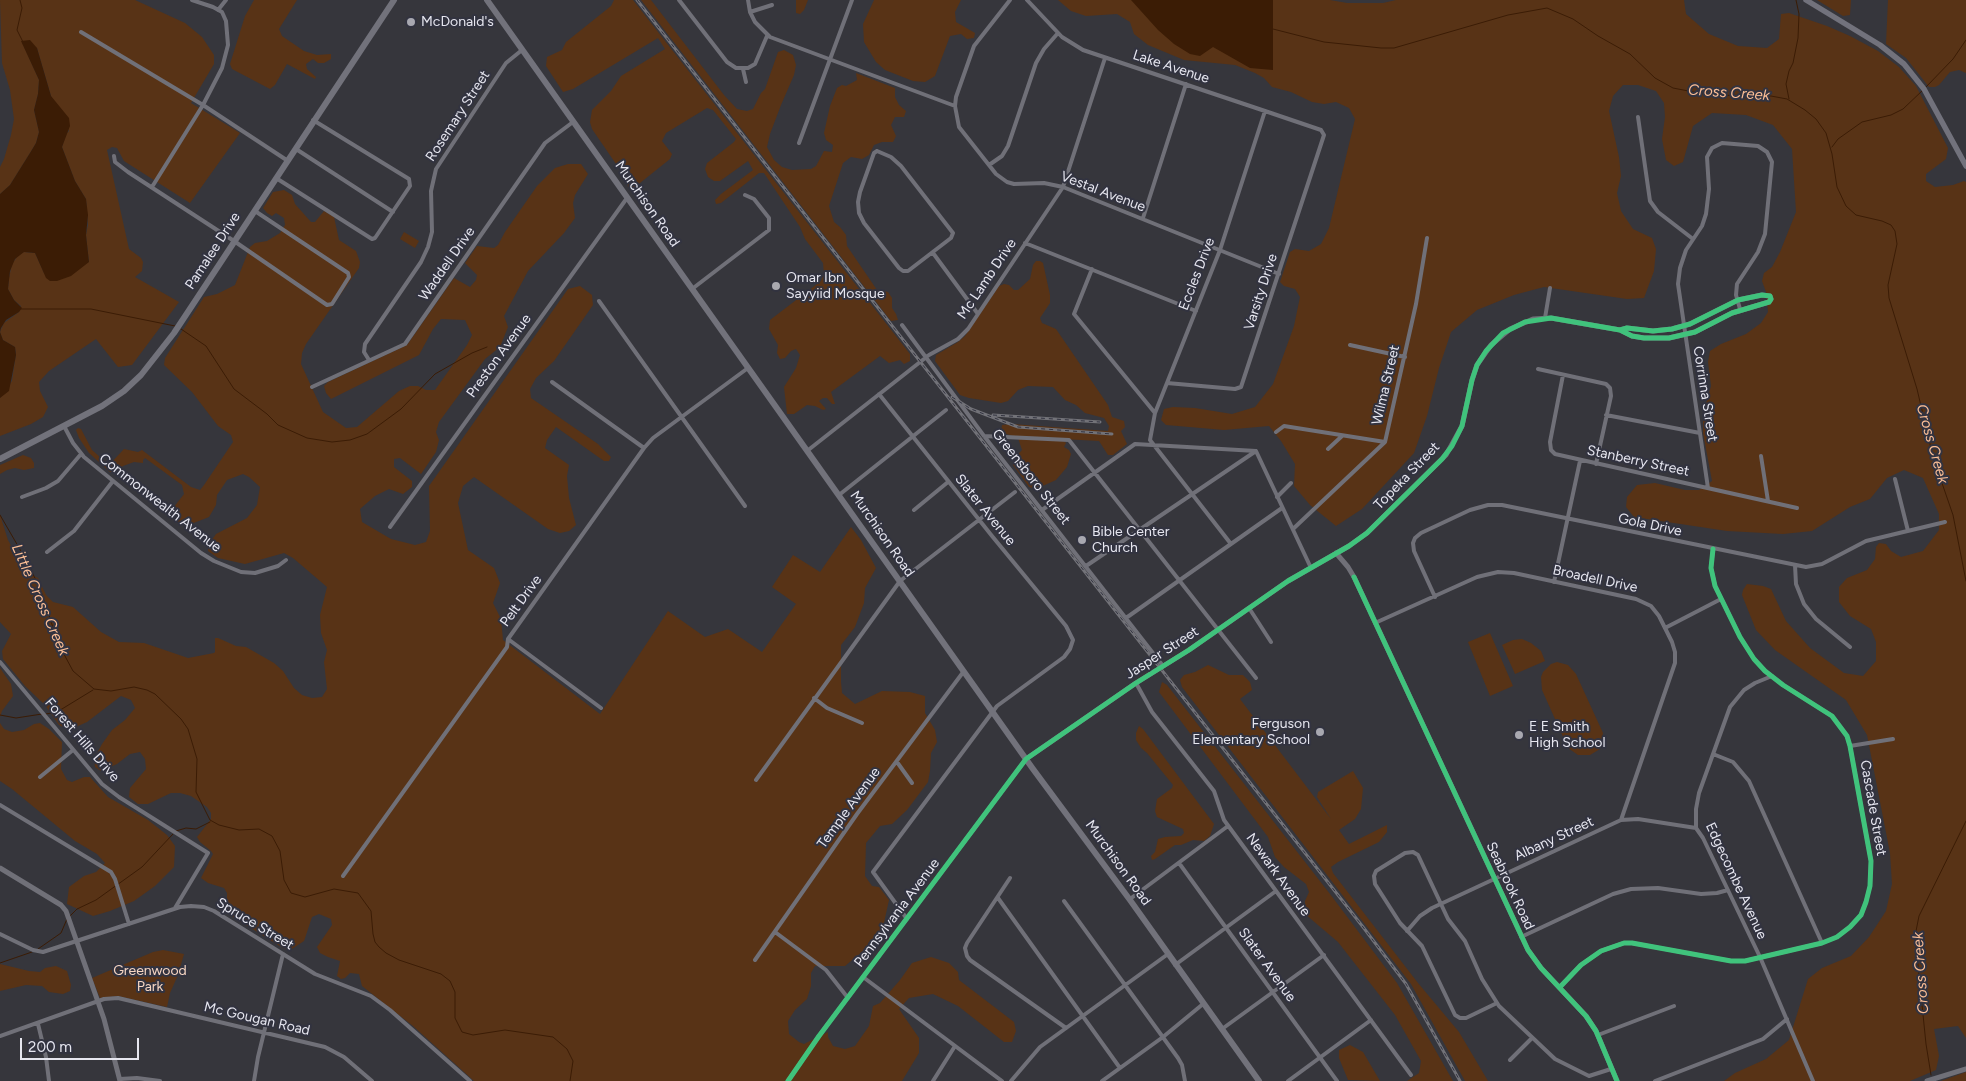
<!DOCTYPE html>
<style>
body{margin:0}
#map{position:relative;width:1966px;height:1081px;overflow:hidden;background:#36363c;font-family:Figtree,sans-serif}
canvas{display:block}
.scale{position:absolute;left:20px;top:1038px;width:119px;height:22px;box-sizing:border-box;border:2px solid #e6e6ef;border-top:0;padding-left:6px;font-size:15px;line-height:18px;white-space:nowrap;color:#e6e6ef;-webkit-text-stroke:4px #323340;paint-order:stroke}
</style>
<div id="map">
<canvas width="1966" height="1081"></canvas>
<div class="scale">200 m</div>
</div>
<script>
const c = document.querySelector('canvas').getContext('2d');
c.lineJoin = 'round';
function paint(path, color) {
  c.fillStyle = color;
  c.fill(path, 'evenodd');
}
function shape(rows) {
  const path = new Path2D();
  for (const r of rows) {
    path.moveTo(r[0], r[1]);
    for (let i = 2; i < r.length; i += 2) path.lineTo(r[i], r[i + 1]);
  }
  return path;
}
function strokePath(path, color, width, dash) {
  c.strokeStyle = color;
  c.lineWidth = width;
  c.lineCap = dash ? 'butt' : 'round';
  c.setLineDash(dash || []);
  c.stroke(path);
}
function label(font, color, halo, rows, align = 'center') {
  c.font = font + ' Figtree,sans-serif';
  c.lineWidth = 4;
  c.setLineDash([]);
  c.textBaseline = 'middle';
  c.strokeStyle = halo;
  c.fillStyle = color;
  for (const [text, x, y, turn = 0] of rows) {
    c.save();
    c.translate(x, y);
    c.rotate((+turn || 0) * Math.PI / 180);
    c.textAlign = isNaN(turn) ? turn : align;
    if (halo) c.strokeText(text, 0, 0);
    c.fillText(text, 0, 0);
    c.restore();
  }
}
const green = shape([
 [0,0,135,0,185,23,202,37,214,55,214,64,191,103,240,133,190,203,124,161,117,148,112,147,107,150,129,249,141,258,143,262,142,271,135,277,179,302,132,365,118,367,96,339,49,371,39,382,40,391,48,407,43,417,31,424,0,436,0,398,12,381,16,354,15,347,3,340,0,332,4,323,19,312,21,306,14,300,8,289,9,278,12,264,19,254,24,252,35,253,44,273,89,262,86,235,88,225,86,199,75,181,62,147,66,134,69,131,51,96,37,48,22,42,39,80,38,94,34,110,39,132,36,143,30,153,10,185,0,194,0,167,4,159,11,135,14,119,10,90,2,63],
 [254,0,297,0,279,29,282,36,304,51,317,55,331,54,331,59,324,63,318,63,313,59,306,64,307,69,316,77,315,79,287,64,275,85,270,89,232,69,230,64,245,16],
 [614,0,633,0,910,354,910,361,904,364,900,360,889,363,880,356,831,392,835,404,832,404,827,398,823,398,819,401,826,409,823,410,815,406,807,405,794,414,787,414,784,387,796,368,800,355,796,349,791,351,785,358,780,359,777,353,778,345,769,329,770,320,821,281,824,274,823,263,805,239,800,227,764,173,759,173,721,203,716,204,715,200,721,194,753,170,748,161,720,181,714,181,708,177,705,169,707,163,734,142,736,139,713,110,707,108,666,133,662,141,672,154,670,159,635,187,628,187,627,180,592,129,590,122,592,110,611,91,621,76,665,49,658,38,573,89,563,92,546,66,547,57,562,50,566,42,611,6],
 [641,0,651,0,724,95,737,109,747,111,753,109,761,93,765,89,778,52,784,50,793,55,796,65,794,75,781,105,770,134,767,147,774,160,782,167,792,170,811,169,816,166,824,151,832,152,833,145,826,140,824,133,830,106,837,88,842,85,846,86,857,80,856,73,895,88,895,97,899,105,906,111,904,117,895,117,891,125,896,136,893,142,882,142,874,145,869,155,862,159,851,157,843,163,829,206,834,222,840,227,846,235,847,246,877,290,879,293,884,291,888,292,892,298,892,308,896,314,898,320,891,321],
 [796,0,808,0,804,10,800,14,796,13],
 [874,0,961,0,955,12,956,22,975,33,974,38,967,39,961,34,950,36,935,76,925,82,913,81,885,70,876,62,864,42,863,24],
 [1058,0,1330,0,1347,3,1383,3,1396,0,1684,0,1686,14,1709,34,1738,46,1767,48,1779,39,1781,14,1789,13,1827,26,1850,36,1878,51,1899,67,1916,86,1948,148,1946,159,1926,174,1926,181,1935,187,1953,185,1964,181,1966,182,1966,1038,1958,1026,1934,1029,1939,1056,1936,1070,1910,1081,1724,1081,1735,1073,1766,1059,1789,1040,1808,979,1822,968,1851,956,1869,937,1886,911,1892,884,1890,853,1867,735,1846,700,1775,650,1756,630,1742,595,1743,590,1747,584,1763,586,1771,589,1786,621,1810,648,1844,673,1863,676,1876,661,1876,642,1871,629,1850,616,1839,602,1839,587,1847,578,1867,570,1875,559,1876,547,1879,543,1886,544,1891,551,1901,557,1923,551,1939,530,1939,514,1923,478,1904,470,1887,478,1870,499,1850,507,1812,531,1783,534,1727,531,1634,517,1626,507,1627,497,1637,485,1655,483,1685,490,1699,490,1712,481,1703,433,1703,415,1711,386,1708,362,1710,351,1721,344,1746,334,1761,323,1768,312,1766,292,1762,281,1764,273,1772,267,1780,252,1796,212,1792,149,1773,125,1746,115,1712,113,1693,126,1683,162,1674,166,1666,160,1662,139,1665,117,1664,103,1656,91,1638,85,1623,85,1613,96,1609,111,1619,157,1621,176,1617,193,1621,211,1633,229,1652,238,1656,249,1654,271,1644,298,1627,299,1544,287,1514,295,1477,310,1451,332,1439,368,1427,416,1414,453,1362,509,1336,526,1310,505,1294,486,1295,464,1281,441,1269,426,1224,430,1166,425,1161,420,1164,409,1173,407,1195,408,1232,414,1255,407,1273,384,1294,326,1300,297,1295,289,1284,286,1280,282,1290,252,1295,249,1309,251,1321,244,1329,228,1355,119,1349,108,1336,102,1324,104,1312,102,1291,92,1272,87,1264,78,1255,73,1235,65,1184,60,1148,45,1134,34,1130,22,1117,14,1086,16,1071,11],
 [1817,0,1851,0,1850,15,1843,16],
 [1888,0,1966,0,1966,73,1959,70,1950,72,1939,85,1935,87,1929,87,1906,58,1886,44],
 [568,164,581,164,588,174,575,195,573,203,575,218,564,233,528,271,504,316,508,327,500,347,485,359,439,422,436,432,439,440,436,452,421,474,400,458,394,459,394,467,412,481,412,487,403,494,389,489,375,496,360,509,362,522,391,539,415,545,426,542,430,531,429,486,568,289,580,286,592,295,593,305,554,361,536,378,530,389,531,398,598,444,611,457,609,461,604,461,556,427,547,440,545,448,569,465,567,476,569,498,576,525,569,531,560,533,548,529,474,477,463,486,458,503,468,550,494,568,500,583,493,603,501,619,503,640,600,714,668,611,705,637,728,629,762,652,796,604,772,587,793,555,820,572,851,527,861,540,876,568,865,588,864,603,855,627,841,645,841,682,842,693,855,704,882,691,910,692,925,696,925,713,935,730,937,742,931,753,930,771,928,782,907,810,892,824,880,826,866,843,865,876,872,886,879,887,889,900,881,936,845,966,815,966,811,973,811,986,807,999,795,1010,788,1021,789,1034,799,1042,804,1044,828,1032,828,1037,833,1046,845,1049,855,1046,869,1026,873,1006,880,1003,900,980,912,963,931,957,949,963,958,972,959,980,1014,1022,1016,1031,1012,1042,1004,1042,958,1006,933,994,909,998,899,1009,919,1038,919,1053,902,1081,474,1081,413,1026,362,986,359,974,350,973,345,978,341,979,337,976,340,961,328,957,320,953,317,947,332,925,331,919,319,914,312,917,304,941,292,949,283,948,230,915,227,908,227,893,224,888,208,883,201,878,213,854,211,851,200,842,197,837,211,819,211,813,207,807,191,796,180,793,171,793,148,804,138,804,129,797,130,788,146,769,145,759,140,752,130,754,117,764,101,771,95,767,94,759,102,744,112,730,125,720,135,708,131,700,121,696,87,722,69,730,59,725,45,705,25,686,3,659,2,651,11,634,0,622,0,515,8,540,19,560,29,574,38,578,46,595,53,602,73,607,101,632,119,642,144,643,188,658,214,653,215,652,215,638,218,638,236,646,246,647,274,663,283,671,294,688,302,695,312,698,322,697,327,689,324,662,327,650,321,633,320,615,327,587,293,558,284,553,245,564,218,558,208,551,209,544,216,534,247,518,257,505,260,487,249,477,243,474,227,480,217,495,216,505,209,517,186,526,171,519,170,512,184,494,182,485,145,458,143,460,143,463,134,462,123,466,116,472,110,472,89,453,79,438,76,430,78,428,81,429,92,450,109,465,124,449,138,452,142,450,191,487,200,490,204,485,233,442,231,435,218,426,192,392,164,365,165,358,204,297,217,294,235,285,250,247,255,243,267,241,280,233,285,225,284,218,276,213,272,216,267,213,263,208,273,192,284,190,292,195,295,204,311,222,315,222,324,211,334,217,339,240,356,251,360,262,359,268,306,344,302,353,301,364,323,412,346,428,357,427,399,391,410,386,418,386,426,390,435,390,467,345,472,335,465,320,441,319,433,329,419,355,331,399,326,393,324,386,328,382,407,345,454,278,470,287,476,280,477,275,465,263,477,246,494,248,498,245,505,232,537,186,555,168],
 [404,232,419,241,415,248,400,239],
 [1036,261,1040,261,1043,263,1050,295,1050,303,1040,318,1042,323,1056,329,1108,405,1112,417,1124,421,1125,427,1121,431,1127,444,1113,455,1108,455,1099,441,1062,439,1066,443,1064,447,1069,450,1071,454,1067,467,1056,480,1036,489,1029,487,1013,465,1014,459,1022,450,1018,438,1001,432,1002,425,1012,424,1108,431,1109,426,1104,418,1085,413,1076,405,1065,400,1053,387,1028,386,1018,390,1008,401,1001,403,969,398,960,395,935,361,936,355,958,342,965,336,999,286,1004,284,1009,285,1014,290,1018,290,1030,279,1033,265],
 [23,455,31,458,34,463,34,468,24,470,15,468,7,470,0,474,0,465],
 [1490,633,1513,686,1490,696,1468,642],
 [1522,639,1531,643,1541,651,1545,661,1515,674,1502,645,1513,640],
 [1557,662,1568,665,1576,674,1603,733,1600,749,1590,755,1578,755,1568,748,1542,690,1541,677,1543,672,1551,664],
 [1208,665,1229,675,1243,675,1250,682,1252,690,1240,699,1331,819,1317,797,1318,792,1353,771,1363,788,1361,809,1355,819,1339,830,1349,844,1387,825,1387,832,1379,842,1338,862,1331,867,1333,873,1418,983,1459,1032,1488,1081,1465,1081,1411,984,1182,687,1180,680,1184,675,1195,672],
 [0,668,11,684,13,696,2,711,0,717],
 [1162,682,1167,685,1330,894,1397,983,1453,1081,1407,1081,1419,1073,1421,1061,1395,1015,1338,942,1305,914,1305,901,1309,892,1306,884,1284,867,1275,857,1268,837,1159,692],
 [0,723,4,729,12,732,24,730,34,724,40,723,49,729,62,742,61,769,67,780,72,782,84,777,90,777,108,797,148,820,167,835,175,846,174,867,155,886,134,901,110,911,93,916,67,904,69,887,84,876,96,872,105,863,97,854,75,841,12,789,0,781],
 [1139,726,1143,729,1214,824,1210,836,1204,841,1193,840,1181,845,1175,845,1155,859,1152,860,1151,856,1155,852,1158,839,1165,837,1181,836,1184,833,1183,829,1157,817,1155,811,1157,799,1172,788,1173,785,1147,753,1141,748,1136,740,1136,733],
 [163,950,184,954,178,975,170,993,167,1007,118,996,100,998,92,978,153,952],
 [0,964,29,971,40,972,45,968,56,966,67,971,71,985,70,991,63,994,49,992,42,986,26,985,0,991],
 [1350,1045,1363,1052,1380,1081,1348,1080,1339,1058,1339,1050],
 [1966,1072,1966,1081,1941,1081]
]);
const water = shape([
 [1131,0,1273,0,1273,70,1250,68,1213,47,1200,56,1190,54,1174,44,1158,30],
 [30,40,37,48,51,96,69,118,70,126,62,147,75,181,86,199,88,215,86,235,89,262,71,276,57,281,50,281,46,278,35,253,24,252,15,259,10,271,8,289,14,300,22,308,19,312,6,320,1,328,0,332,3,340,15,347,16,355,9,391,0,398,0,194,10,185,30,153,36,143,39,132,34,110,38,94,39,80,21,41]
]);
const stream = shape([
 [20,0,22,8,17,30,23,42],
 [1273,29,1324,42,1381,48,1394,48,1508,15,1547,8,1573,19,1598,36,1630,54,1655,78,1673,88,1709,95,1771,96,1787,99,1805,110,1816,119,1826,133,1832,154,1837,187,1846,206,1856,215,1882,221,1891,225,1895,231,1897,244,1888,285,1889,298,1917,389,1933,457,1953,515,1966,581],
 [1926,87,1953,59,1966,40],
 [1789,99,1786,84,1789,71,1793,63,1798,38,1799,14,1796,0],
 [1832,147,1838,139,1862,122,1891,115,1903,109,1923,90],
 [21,309,91,309,175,326],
 [181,329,206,346,234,389,267,414,278,425,307,438,332,442,350,440,367,434,401,409,435,374,472,353,487,347],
 [0,515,29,565,42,594,58,643,73,671,94,689,111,691,134,687,147,690,155,694,181,719,188,729,197,759,196,792,210,820,219,825,239,830,259,829,272,836,280,851,284,880,291,893,305,897,334,889,358,893,371,911,373,934,375,942,379,947,386,953,399,960,441,974,450,981,455,992,455,1018,462,1032,473,1035,505,1030,553,1037,567,1049,573,1061,570,1081],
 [46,714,57,712,93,690],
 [0,715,16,718,42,714],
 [176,831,186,828,196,829,210,822],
 [70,916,77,909,96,900,142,867,173,834],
 [38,949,61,933,67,919],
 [0,963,32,952],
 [1931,1075,1926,1044,1915,936,1919,916,1966,821]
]);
const minor = shape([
 [679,0,727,62,736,68,748,68,755,64,767,36],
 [748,0,750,12,755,22,770,37,955,106],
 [1010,0,974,46,956,97,955,106,959,127,996,174,1007,182,1014,184,1044,183,1063,187,1279,274],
 [1027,0,1062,37,1083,50,1265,111,1321,130,1324,135,1241,387,1235,389,1167,383],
 [218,10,226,0],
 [750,12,772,5],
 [81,32,203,105,288,161],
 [743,69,746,82],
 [1638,117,1650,201,1658,212,1693,239],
 [799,143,852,0],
 [296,149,393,212],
 [877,151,891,157,901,166,953,233,951,238,908,271,903,271,899,268,864,223,859,213,858,202,860,192,874,153,877,151],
 [114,156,115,162,128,172,234,241,327,305,332,304,349,277,348,273,255,211],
 [989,165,1002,156,1008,146,1036,63,1044,49,1058,33],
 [276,178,372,239,375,238,410,186,409,179,313,120],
 [152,187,203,105,222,68,228,45,226,21,222,12,213,7,192,0],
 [1143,218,1186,84],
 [1025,243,1196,311],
 [933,253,978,314],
 [1092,269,1074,314,1155,413],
 [692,289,769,230,769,218,754,199,745,195],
 [599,301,745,506],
 [1545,318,1550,288],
 [902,325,984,436,1163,666],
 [1350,345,1405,357],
 [369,360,364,352,365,344,421,262,428,247,432,232,431,191,436,169,500,72,506,63,522,50],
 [1538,369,1606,384,1610,388,1611,396,1596,464],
 [1563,375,1550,442,1551,450,1555,454,1797,508],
 [552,382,644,448],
 [312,387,405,344,545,143,573,122],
 [879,394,992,536,1066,626,1073,640,1070,649,1064,657,997,706,873,872,907,919],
 [1606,415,1700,433],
 [64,426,73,443,84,457,201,553,214,561,241,572,255,573,278,566,286,560],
 [1276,432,1284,426,1385,442],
 [984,436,1069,440,1256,678],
 [1328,449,1342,436],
 [807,451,929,355,958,339,968,329,1063,187,1105,58],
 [1761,456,1768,501],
 [1895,479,1908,531],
 [1708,488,1678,284,1680,268,1686,250,1702,226,1706,214,1709,189,1707,157,1712,148,1722,143,1758,146,1767,152,1772,162,1765,234,1758,252,1737,284,1736,295,1740,309],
 [839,495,946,410],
 [22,497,46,488,58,481,81,454],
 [1277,497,1291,483],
 [914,510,948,482],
 [1042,510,1135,444,1256,451,1311,568],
 [390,527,627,198],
 [1293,529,1385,442,1416,304,1427,238],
 [1231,544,1150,440,1155,413,1220,250,1265,111],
 [47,552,74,531,113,481],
 [1795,565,1796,584,1804,604,1816,619,1850,647],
 [1086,566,1256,451],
 [1554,582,1580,461],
 [1435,597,1414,551,1413,543,1415,538,1421,533,1470,510,1488,505,1502,505,1806,567,1822,564,1866,541,1945,522],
 [1249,608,1271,642],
 [1126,618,1282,508],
 [1375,623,1477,577,1498,572,1514,573,1636,599,1651,606,1659,616,1672,642,1675,652,1675,663,1621,820],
 [1665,628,1721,599],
 [508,639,601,708],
 [0,662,102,784,119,797,208,853,175,908],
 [1772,676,1755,683,1744,690,1730,707,1699,793,1696,809,1696,828,1703,838,1760,957,1813,1081],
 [1136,683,1152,712,1214,791,1224,820,1411,1075],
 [814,698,827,708,862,723],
 [1850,746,1893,739],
 [1713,754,1733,762,1749,781,1822,943],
 [897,762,912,783],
 [40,777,73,750],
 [756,780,900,581,1015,492],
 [0,805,111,872,115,879,129,924],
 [1179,863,1337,1081],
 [343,876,507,647,508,639,644,448,653,438,748,368],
 [1010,878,967,943,965,948,967,956,970,960,1066,1028],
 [998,898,1120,1068],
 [1130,899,1228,826],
 [1064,901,1178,1058,1182,1065,1185,1081],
 [1407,931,1420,916,1432,908,1621,820,1638,819,1696,828],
 [775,932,826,970,848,998],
 [0,934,33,950,43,952,180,907,191,906,204,907,214,911,315,974,371,996,390,1010,470,1081],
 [1521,937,1613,894,1631,889,1658,888,1701,894,1717,893,1728,890],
 [755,960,857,814,964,671],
 [1175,965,1276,891],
 [863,977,1002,1081],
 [1560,987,1581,965,1601,951,1624,943,1632,943,1731,961,1745,961,1822,943,1837,937,1850,927,1861,915,1866,902,1870,886,1871,861,1850,746,1847,736,1832,716,1783,685,1765,671,1754,659,1740,637,1715,586,1711,568,1713,549],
 [1497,1003,1466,1018,1460,1018,1455,1015,1422,946,1400,923,1375,884,1374,876,1376,871,1405,853,1413,852,1418,855,1448,919,1465,941,1482,979,1499,1006,1555,1059,1589,1076,1611,1069],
 [38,1024,46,1057,49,1081],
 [1222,1029,1324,955],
 [1598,1035,1674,1006],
 [0,1036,104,999,118,998,325,1047,344,1057,372,1081],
 [1510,1060,1532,1038],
 [120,1079,137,1078,160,1081],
 [254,1081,258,1057,283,954],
 [788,1081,819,1036,1026,759],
 [933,1081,955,1046],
 [1011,1081,1040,1047,1168,954],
 [1102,1081,1163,1037,1203,1004],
 [1288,1081,1371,1020],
 [1655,1081,1763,1039,1787,1019]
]);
const tertiary = shape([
 [1336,553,1348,567,1354,577,1528,950,1541,968,1586,1016,1596,1031,1617,1081],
 [1026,759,1136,683,1189,650,1288,581,1349,546,1367,533,1446,455,1462,426,1472,380,1477,365,1491,345,1510,329,1533,319,1551,318,1620,330,1632,336,1644,338,1669,338,1695,332,1732,313,1769,302,1771,299,1770,296,1762,295,1738,300,1690,324,1672,329,1653,331,1627,328,1620,330],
 [0,868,61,905,66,911,104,1019,120,1081],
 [1927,1081,1966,1069]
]);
const secondary = shape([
 [1806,0,1880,45,1904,64,1924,89,1966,166]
]);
const primary = shape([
 [487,0,1033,769,1130,900,1259,1081],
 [0,459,102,406,124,391,141,375,174,333,394,0]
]);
const rail = shape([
 [637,0,1363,927,1406,984,1460,1081],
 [952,397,971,409,1018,427,1112,434],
 [993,415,1100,422]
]);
const cycleway = shape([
 [1354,577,1528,950,1541,968,1586,1016,1596,1031,1617,1081],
 [1560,987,1581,965,1601,951,1624,943,1632,943,1731,961,1745,961,1822,943,1837,937,1850,927,1861,915,1866,902,1870,886,1871,861,1850,746,1847,736,1832,716,1783,685,1765,671,1754,659,1740,637,1715,586,1711,568,1713,549],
 [788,1081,819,1036,1026,759,1136,683,1189,650,1288,581,1349,546,1367,533,1442,459,1452,446,1462,426,1472,380,1477,365,1486,351,1503,333,1525,322,1551,318,1620,330,1632,336,1644,338,1669,338,1695,332,1732,313,1769,302,1771,299,1770,296,1762,295,1738,300,1690,324,1672,329,1653,331,1627,328,1620,330]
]);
const markers = [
 [411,22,5,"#a8a8b0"],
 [776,286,5,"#a8a8b0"],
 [1082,540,5,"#a8a8b0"],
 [1320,732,5,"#a8a8b0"],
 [1519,735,5,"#a8a8b0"]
];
const poiNames = [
 ["McDonald's",421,22],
 ["Omar Ibn",786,278],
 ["Sayyiid Mosque",786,294],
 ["Bible Center",1092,532],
 ["Church",1092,548],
 ["Ferguson",1310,724,"right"],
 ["Elementary School",1310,740,"right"],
 ["E E Smith",1529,727],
 ["High School",1529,743]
];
const streetNames = [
 ["Lake Avenue",1171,67,18],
 ["Rosemary Street",458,116,-57],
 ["Vestal Avenue",1103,192,21],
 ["Murchison Road",647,204,55],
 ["Pamalee Drive",213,251,-57],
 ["Waddell Drive",447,264,-55],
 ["Eccles Drive",1197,274,-69],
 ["Mc Lamb Drive",987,279,-56],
 ["Varsity Drive",1261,292,-72],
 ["Preston Avenue",499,356,-54],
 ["Wilma Street",1386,385,-77],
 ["Corrinna Street",1705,394,81],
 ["Stanberry Street",1638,461,12],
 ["Topeka Street",1407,476,-46],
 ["Greensboro Street",1031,477,52],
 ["Commonwealth Avenue",160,503,38],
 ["Slater Avenue",985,510,51],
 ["Gola Drive",1650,525,12],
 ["Murchison Road",882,534,55],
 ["Broadell Drive",1595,579,12],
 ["Pelt Drive",521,601,-54],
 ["Jasper Street",1162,653,-33],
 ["Forest Hills Drive",82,740,49],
 ["Temple Avenue",849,808,-54],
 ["Cascade Street",1873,808,80],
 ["Albany Street",1554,839,-25],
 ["Murchison Road",1118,863,54],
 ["Newark Avenue",1278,875,54],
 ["Edgecombe Avenue",1736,881,65],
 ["Seabrook Road",1510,886,65],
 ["Pennsylvania Avenue",897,913,-53],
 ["Spruce Street",255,924,31],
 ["Slater Avenue",1267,965,54],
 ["Mc Gougan Road",257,1019,13]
];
const parkNames = [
 ["Greenwood",150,971],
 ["Park",150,987]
];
const waterNames = [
 ["Cross Creek",1729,93,4],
 ["Cross Creek",1932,444,74],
 ["Little Cross Creek",40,600,66],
 ["Cross Creek",1921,973,-94]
];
paint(green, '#583316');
paint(water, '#3b1c05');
strokePath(stream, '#3b1c05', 1);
strokePath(minor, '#707078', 4);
strokePath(tertiary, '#707078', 5);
strokePath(secondary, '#72727c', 5.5);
strokePath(primary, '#72727b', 6);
strokePath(rail, '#727278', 3);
strokePath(rail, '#323340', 1, [4]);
strokePath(cycleway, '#40c37c', 5);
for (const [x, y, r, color] of markers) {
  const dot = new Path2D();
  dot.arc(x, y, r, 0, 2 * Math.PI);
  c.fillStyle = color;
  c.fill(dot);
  strokePath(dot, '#323340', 2);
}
label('14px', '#e6e6ef', '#323340', poiNames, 'left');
label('14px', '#e6e6ef', '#323340', streetNames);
label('14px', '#f6d6c2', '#323340', parkNames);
label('italic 15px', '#fbbe95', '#323340', waterNames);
</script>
